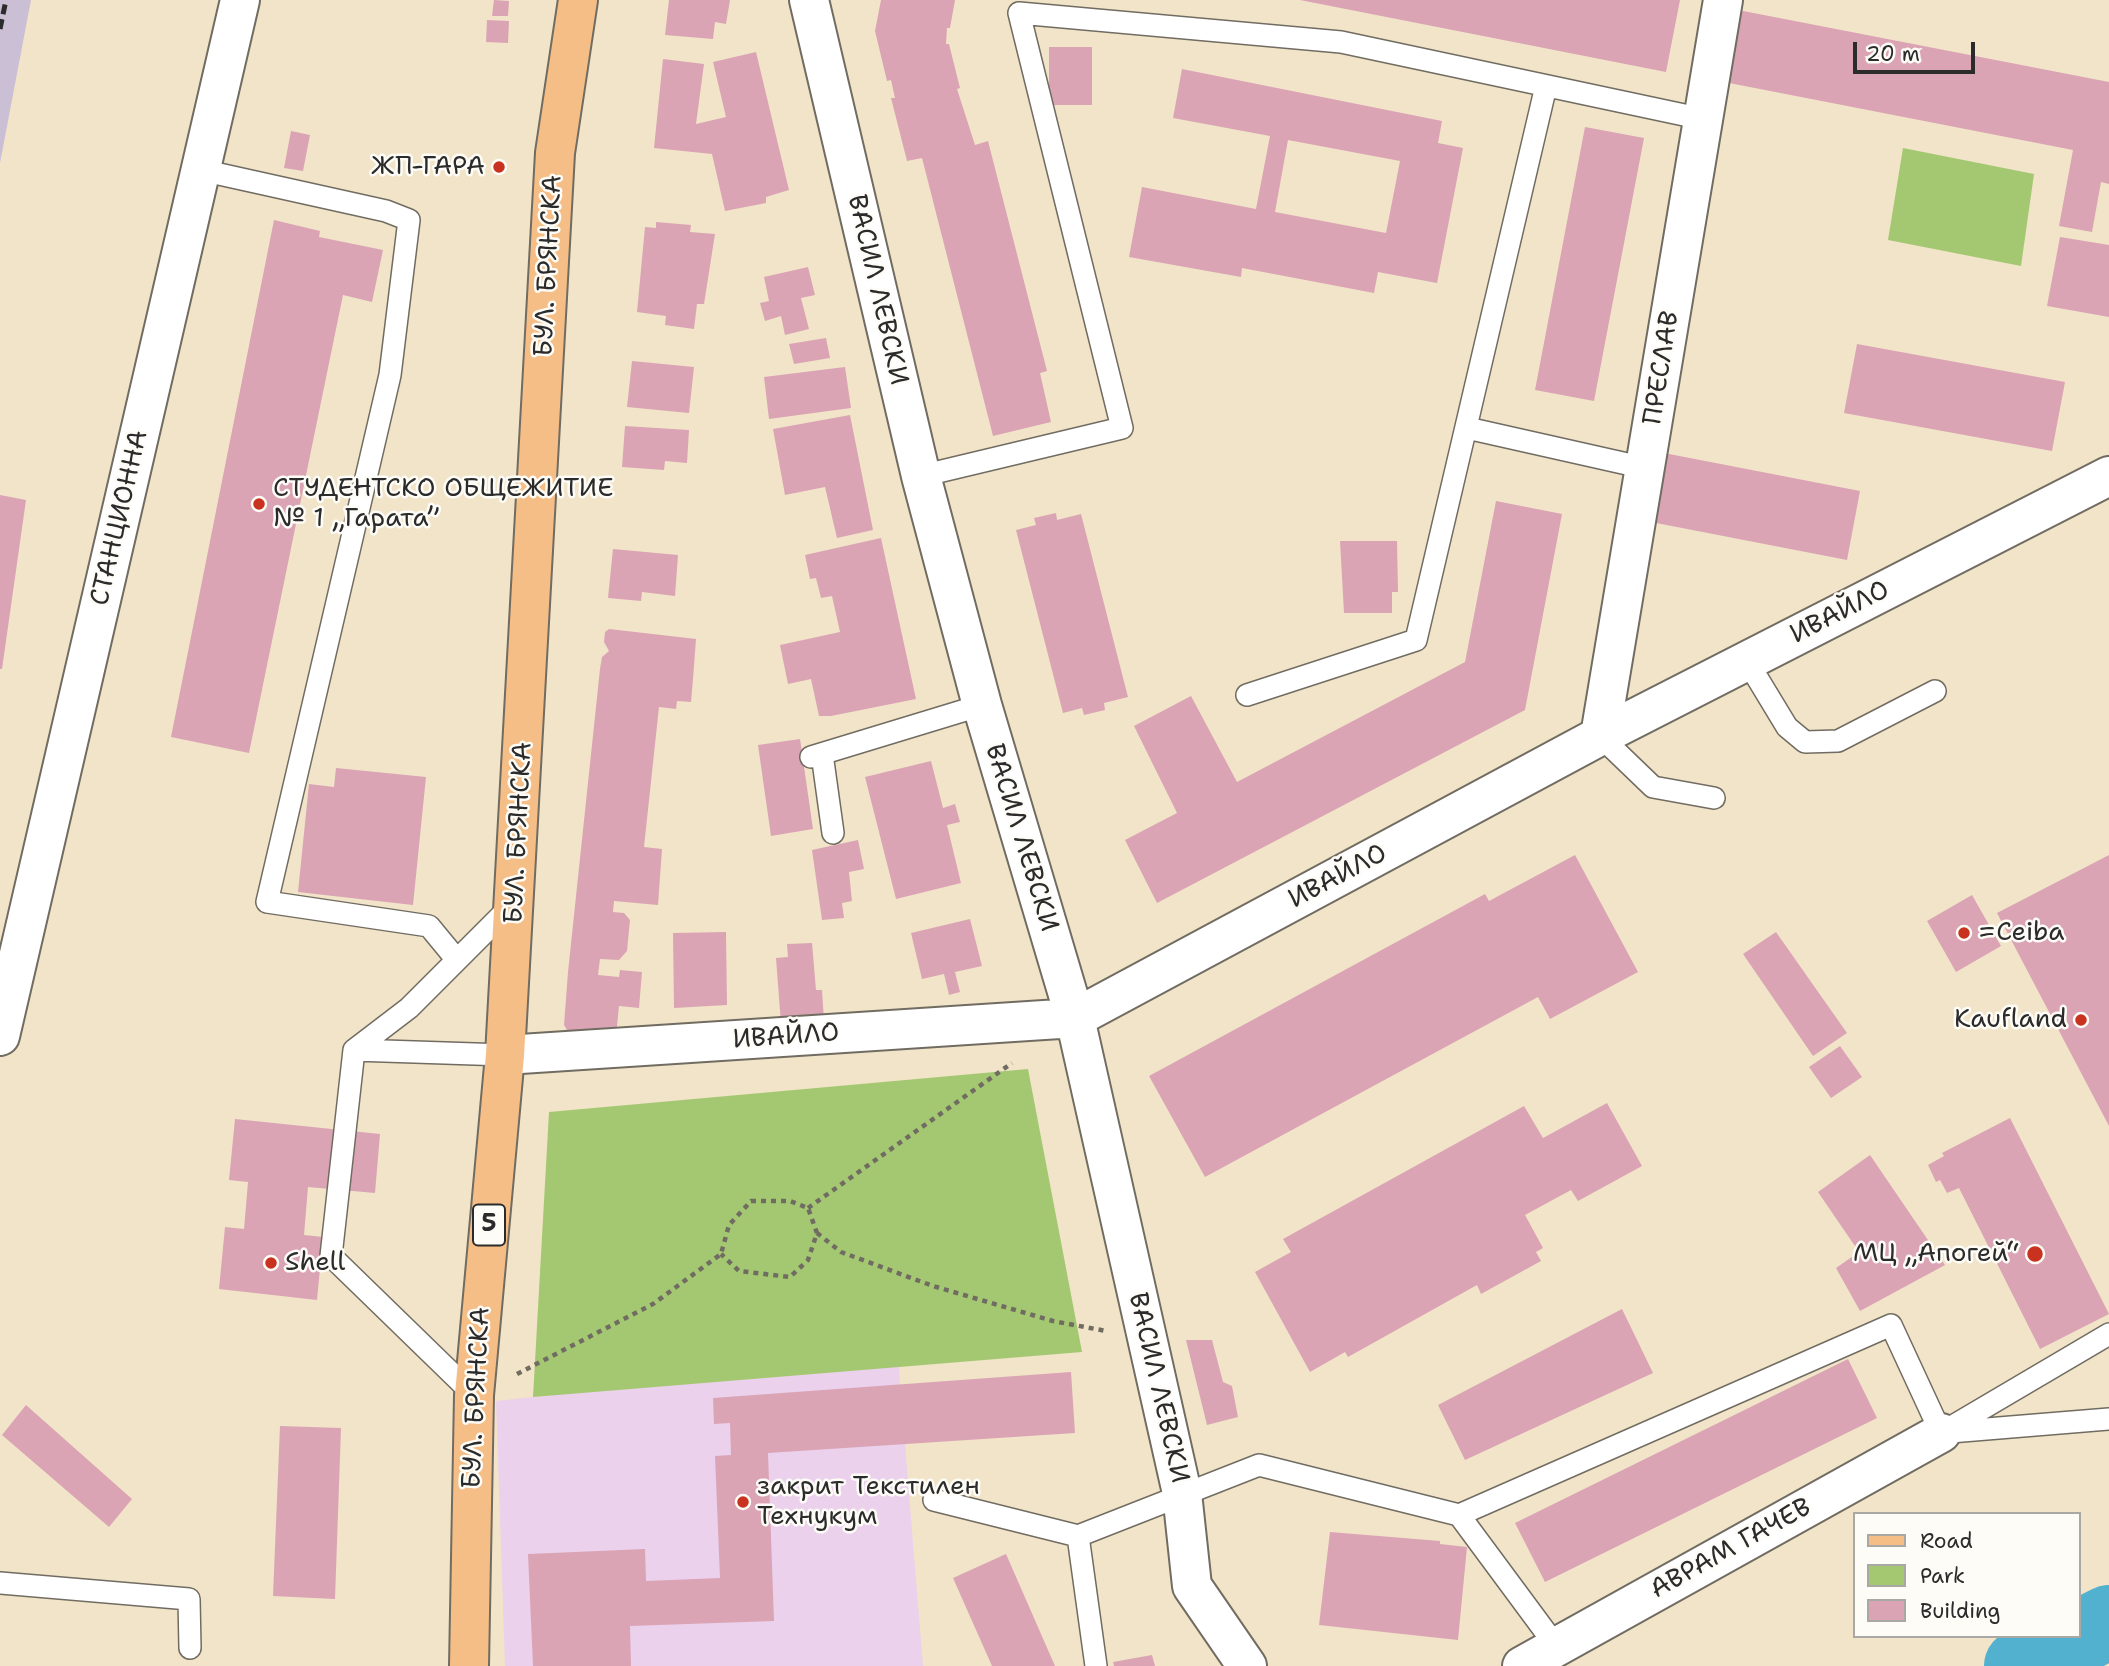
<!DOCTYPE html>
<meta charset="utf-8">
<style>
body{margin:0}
#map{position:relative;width:2109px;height:1666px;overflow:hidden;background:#f2e4c8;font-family:"Shantell Sans",sans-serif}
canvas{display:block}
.legend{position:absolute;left:1853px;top:1512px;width:228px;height:126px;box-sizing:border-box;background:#fdfcf7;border:2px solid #a9a8a5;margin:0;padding:9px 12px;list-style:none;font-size:21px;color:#2b2b2b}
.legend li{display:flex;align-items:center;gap:14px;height:35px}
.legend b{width:35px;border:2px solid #a9a8a5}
.scale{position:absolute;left:1853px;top:42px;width:122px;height:32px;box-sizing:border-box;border:4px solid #2b2b2b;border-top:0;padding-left:9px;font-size:21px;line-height:24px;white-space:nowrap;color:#2b2b2b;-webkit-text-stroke:5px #fdfcf7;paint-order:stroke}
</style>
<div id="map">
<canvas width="2109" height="1666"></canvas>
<ul class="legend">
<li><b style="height:9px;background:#f6be87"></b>Road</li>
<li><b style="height:19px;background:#a4c872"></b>Park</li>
<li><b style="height:19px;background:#daa4b5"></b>Building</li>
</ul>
<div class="scale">20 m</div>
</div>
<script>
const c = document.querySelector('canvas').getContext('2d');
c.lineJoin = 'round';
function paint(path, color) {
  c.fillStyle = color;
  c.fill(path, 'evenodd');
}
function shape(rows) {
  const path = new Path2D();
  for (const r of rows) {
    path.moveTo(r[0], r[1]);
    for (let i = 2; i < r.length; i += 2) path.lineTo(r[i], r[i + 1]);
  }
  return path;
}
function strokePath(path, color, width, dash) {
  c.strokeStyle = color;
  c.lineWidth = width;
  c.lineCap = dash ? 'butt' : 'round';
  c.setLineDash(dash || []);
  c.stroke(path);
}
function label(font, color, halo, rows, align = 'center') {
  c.font = font + ' "Shantell Sans",sans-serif';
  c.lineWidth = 5;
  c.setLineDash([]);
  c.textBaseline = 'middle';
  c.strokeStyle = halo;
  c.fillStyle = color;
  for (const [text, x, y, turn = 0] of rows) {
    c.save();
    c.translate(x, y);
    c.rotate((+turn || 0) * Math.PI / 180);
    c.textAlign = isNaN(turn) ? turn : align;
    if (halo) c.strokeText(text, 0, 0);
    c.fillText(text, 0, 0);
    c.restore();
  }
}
const built = shape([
 [898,1358,923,1666,505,1666,496,1401]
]);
const industrial = shape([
 [0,0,31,0,0,163]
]);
const green = shape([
 [1903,148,2034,174,2021,266,1888,240],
 [1028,1069,1082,1352,533,1397,549,1112]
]);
const river = shape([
 [2021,1666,2109,1622]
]);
const building = shape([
 [494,0,509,1,508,16,492,16],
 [669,0,730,0,726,24,715,22,713,39,665,35],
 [881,0,955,0,950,28,947,28,946,44,949,44,960,88,957,89,975,145,988,141,1047,371,1040,373,1051,422,993,436,922,158,907,161,891,98,895,98,891,80,887,81,875,31],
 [1300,0,1680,0,1666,72],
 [1738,10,2109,82,2109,184,2101,182,2092,232,2059,226,2073,150,1724,82],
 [487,20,509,21,508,43,486,42],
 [1049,47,1092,47,1092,105,1049,105],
 [756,52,789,190,766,197,766,203,725,211,712,154,654,148,663,59,704,64,696,124,726,117,713,62],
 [1182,69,1442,121,1438,143,1463,148,1437,283,1378,272,1374,293,1242,268,1241,277,1129,257,1142,187,1256,209,1270,136,1173,118],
 [1288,140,1400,161,1386,233,1275,212],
 [1585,127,1644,138,1594,401,1535,390],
 [291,131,310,135,303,171,284,168],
 [274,220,320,231,319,237,383,250,372,302,343,295,249,753,171,737],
 [656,222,691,225,690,232,715,234,704,304,697,304,694,329,665,325,666,316,637,312,645,227,656,228],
 [2060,237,2109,245,2109,317,2047,306],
 [808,267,815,295,801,298,809,329,785,335,781,316,765,321,760,303,769,301,764,277],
 [826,338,830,358,794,364,789,344],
 [1857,344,2065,382,2052,451,1844,413],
 [632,361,694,367,689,413,627,407],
 [845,367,851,408,769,419,764,377],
 [850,415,873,530,837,538,825,487,785,495,773,429],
 [625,426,689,430,687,463,665,461,664,470,622,467],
 [1664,453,1860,491,1847,560,1651,522],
 [0,495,26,500,2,669,0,669],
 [1496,501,1562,514,1525,710,1157,903,1125,840,1177,813,1134,726,1191,696,1237,782,1465,662],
 [1056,513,1057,520,1081,514,1128,697,1104,703,1105,710,1084,715,1082,708,1063,713,1016,530,1036,525,1034,518],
 [881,538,916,699,831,716,819,716,811,679,788,684,780,645,840,632,832,596,821,598,816,578,810,579,805,555],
 [1340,541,1397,541,1398,592,1392,592,1392,613,1344,613],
 [613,549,678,555,675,596,642,592,641,601,608,598],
 [609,629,696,639,693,679,691,702,677,701,676,709,659,707,644,847,662,849,658,905,614,901,613,912,624,913,630,920,627,951,619,960,600,959,598,975,619,977,620,970,642,972,639,1008,619,1006,616,1036,570,1035,564,1025,568,972,600,669,602,657,609,651,604,642,605,632],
 [800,739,813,829,771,836,758,745],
 [931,761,943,808,955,804,960,822,947,825,961,883,896,899,865,777],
 [336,768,426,777,413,905,298,892,309,784,334,787],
 [858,840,864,869,849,872,852,901,842,903,844,918,822,920,812,850],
 [1575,855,1638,972,1550,1019,1538,997,1205,1177,1149,1076,1485,894,1489,901],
 [2109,855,2109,1126,1997,913],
 [1972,895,2001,946,1956,972,1927,921],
 [970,919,982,966,955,972,960,992,949,995,944,974,922,979,911,933],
 [726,932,727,1005,674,1008,673,933],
 [1776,932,1847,1033,1813,1056,1743,954],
 [812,943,816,990,822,990,824,1021,781,1024,776,958,788,957,787,944],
 [1840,1046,1862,1077,1831,1098,1809,1067],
 [1607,1103,1642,1166,1578,1201,1571,1190,1525,1215,1543,1248,1536,1252,1541,1261,1481,1294,1477,1285,1348,1357,1345,1352,1310,1372,1255,1272,1291,1252,1283,1239,1524,1106,1543,1138],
 [2010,1118,2109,1314,2040,1349,1959,1188,1947,1193,1940,1180,1936,1182,1928,1165,1944,1156,1942,1153],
 [235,1119,380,1134,375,1193,308,1187,304,1235,323,1237,317,1300,219,1289,225,1227,244,1229,248,1182,229,1180],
 [1870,1155,1945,1265,1860,1311,1836,1268,1859,1252,1818,1192],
 [1622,1309,1653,1373,1465,1460,1438,1405],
 [1186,1340,1212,1340,1223,1382,1232,1386,1238,1417,1207,1425],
 [1848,1359,1877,1418,1545,1582,1515,1523],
 [1071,1372,1075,1433,768,1453,774,1621,630,1626,631,1666,533,1666,528,1554,645,1549,646,1581,720,1578,715,1456,731,1455,730,1423,714,1424,713,1398],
 [26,1405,132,1499,109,1527,2,1435],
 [280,1426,341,1428,335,1599,273,1596],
 [1330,1532,1440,1541,1440,1544,1467,1547,1458,1640,1319,1625],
 [1006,1554,1055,1666,992,1666,953,1578],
 [1152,1655,1155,1666,1114,1666,1113,1662]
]);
const path = shape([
 [808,1208,1012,1063],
 [817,1233,841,1252,933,1286,1053,1321,1106,1331],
 [517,1374,653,1304,721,1254,729,1225,751,1201,790,1201,808,1208,817,1233,808,1260,790,1277,739,1271,721,1254]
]);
const lane = shape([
 [201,170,386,211,409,220,390,375,267,902,429,926,457,960],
 [1467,428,1645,468],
 [921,476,1122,428,1019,13,1341,42,1703,119],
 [1747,661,1787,727,1805,742,1838,741,1935,691],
 [1247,695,1416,640,1546,86],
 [1600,736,1653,787,1714,798],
 [822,754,833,833],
 [811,757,982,705],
 [354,1050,409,1008,514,903],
 [474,1395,331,1256,354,1050,505,1055],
 [1950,1432,2109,1419],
 [1941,1433,2109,1334],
 [934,1500,1078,1536,1259,1465,1459,1515,1891,1325,1941,1433],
 [1459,1515,1556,1646],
 [1078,1536,1096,1666],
 [0,1583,189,1599,190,1648]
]);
const street = shape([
 [809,0,921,476,982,705,1075,1018,1182,1493,1192,1586,1247,1666],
 [1600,736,1723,0],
 [0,1036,240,0],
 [505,1055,1075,1018,1600,736,2109,476],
 [1522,1666,1941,1433]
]);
const primary = shape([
 [469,1666,474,1395,505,1055,555,153,578,0]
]);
const rail = shape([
 [0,29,6,0]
]);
const markers = [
 [499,167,7,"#c8321e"],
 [259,504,7,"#c8321e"],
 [1964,933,7,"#c8321e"],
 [2081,1020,7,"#c8321e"],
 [2035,1254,9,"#c8321e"],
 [271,1263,7,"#c8321e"],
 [743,1502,7,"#c8321e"]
];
const shields = [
 [489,1225,32]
];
const shieldNames = [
 ["5",489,1225]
];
const poiNames = [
 ["ЖП-ГАРА",485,167,"right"],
 ["СТУДЕНТСКО ОБЩЕЖИТИЕ",273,489],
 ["№ 1 „Гарата”",273,519],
 ["=Ceiba",1978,933],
 ["Kaufland",2067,1020,"right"],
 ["МЦ „Апогей“",2019,1254,"right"],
 ["Shell",285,1263],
 ["закрит Текстилен",757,1487],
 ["Технукум",757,1517]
];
const streetNames = [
 ["БУЛ. БРЯНСКА",549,266,-87],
 ["ВАСИЛ ЛЕВСКИ",877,290,77],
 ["ПРЕСЛАВ",1662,368,-81],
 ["СТАНЦИОННА",120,518,-77],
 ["ИВАЙЛО",1840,613,-27],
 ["БУЛ. БРЯНСКА",519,833,-87],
 ["ВАСИЛ ЛЕВСКИ",1021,838,73],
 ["ИВАЙЛО",1338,877,-28],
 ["ИВАЙЛО",786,1037,-4],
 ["ВАСИЛ ЛЕВСКИ",1158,1388,77],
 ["БУЛ. БРЯНСКА",477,1398,-87],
 ["АВРАМ ГАЧЕВ",1731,1549,-29]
];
paint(built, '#ebd1ec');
paint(industrial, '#cbbfd6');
paint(green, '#a4c872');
strokePath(river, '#51b1cf', 74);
paint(building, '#daa4b5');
strokePath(lane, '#716c62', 24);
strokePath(street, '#716c62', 42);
strokePath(primary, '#716c62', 42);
strokePath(path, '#716c62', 4.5, [5, 5]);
strokePath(lane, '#fff', 21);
strokePath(street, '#fff', 38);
strokePath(primary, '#f6be87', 38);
strokePath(rail, '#2b2b2b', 5, [10, 5]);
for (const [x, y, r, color] of markers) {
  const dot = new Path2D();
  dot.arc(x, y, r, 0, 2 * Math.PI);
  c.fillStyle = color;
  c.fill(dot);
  strokePath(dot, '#fdfcf7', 2.5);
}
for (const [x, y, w] of shields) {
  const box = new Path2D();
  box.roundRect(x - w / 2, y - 20.5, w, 41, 5);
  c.fillStyle = '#fdfcf7';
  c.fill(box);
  strokePath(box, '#2b2b2b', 2);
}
label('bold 24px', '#2b2b2b', null, shieldNames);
label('26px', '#2b2b2b', '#fdfcf7', poiNames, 'left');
label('26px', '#2b2b2b', '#fdfcf7', streetNames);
</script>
